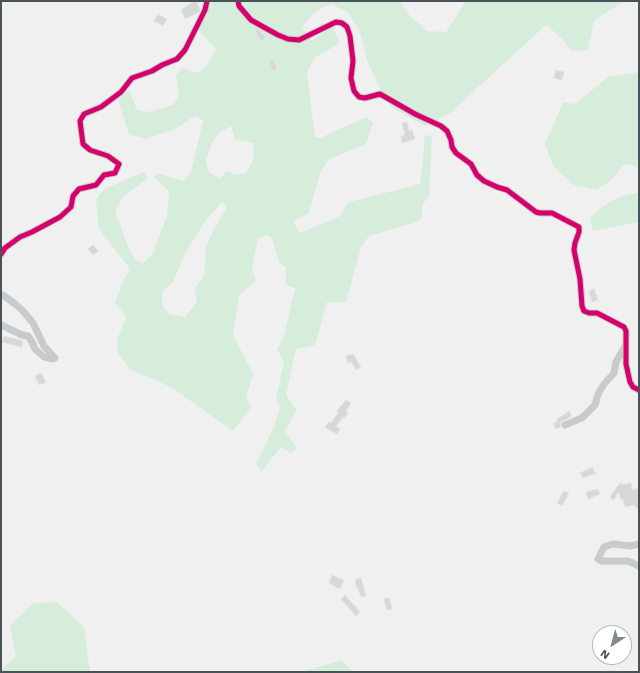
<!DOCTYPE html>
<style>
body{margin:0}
#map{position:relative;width:640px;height:673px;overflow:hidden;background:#f0f0f0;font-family:"Work Sans",sans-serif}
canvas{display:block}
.frame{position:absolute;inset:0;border:2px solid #49545a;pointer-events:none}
.north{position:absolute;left:592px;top:625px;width:40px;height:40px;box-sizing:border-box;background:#fff;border:1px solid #b6bbbd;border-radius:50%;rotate:216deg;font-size:11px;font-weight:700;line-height:16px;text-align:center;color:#49545a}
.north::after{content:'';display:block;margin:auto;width:14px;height:18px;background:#838b8e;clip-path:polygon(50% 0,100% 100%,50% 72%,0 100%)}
</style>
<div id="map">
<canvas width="640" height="673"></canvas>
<div class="frame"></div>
<div class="north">N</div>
</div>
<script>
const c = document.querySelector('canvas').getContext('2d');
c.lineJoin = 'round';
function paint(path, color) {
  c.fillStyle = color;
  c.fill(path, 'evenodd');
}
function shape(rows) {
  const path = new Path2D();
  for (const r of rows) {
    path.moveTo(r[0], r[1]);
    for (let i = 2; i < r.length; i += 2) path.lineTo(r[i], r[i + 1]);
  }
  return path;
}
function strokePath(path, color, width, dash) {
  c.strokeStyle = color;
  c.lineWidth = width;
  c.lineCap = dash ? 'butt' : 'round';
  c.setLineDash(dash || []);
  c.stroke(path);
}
const green = shape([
 [212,1,399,1,410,16,427,31,446,32,466,1,624,1,594,21,588,50,572,51,559,36,546,25,450,113,425,126,393,108,384,98,367,60,360,32,348,12,331,4,315,12,302,27,311,41,333,27,340,43,314,58,307,73,315,137,320,138,366,117,373,123,366,144,328,160,320,173,309,213,293,221,300,233,340,216,349,202,420,184,425,136,432,135,429,196,423,204,421,219,414,223,369,236,361,247,346,302,327,302,315,345,296,349,286,395,297,410,285,431,297,448,291,453,281,447,261,472,256,464,274,427,280,408,276,398,284,363,277,349,284,336,295,288,286,285,286,267,280,264,272,238,267,235,258,239,252,269,256,280,239,296,233,335,253,374,246,397,251,407,233,431,171,387,131,370,118,353,117,340,126,317,115,302,124,279,130,269,99,229,96,200,104,189,144,172,148,178,123,197,115,211,129,249,137,261,143,263,152,255,167,216,169,191,154,177,157,173,184,181,191,172,203,120,195,116,173,130,145,139,129,134,118,101,129,90,137,110,149,112,173,105,179,97,176,75,182,68,199,73,208,63,216,49,198,30,212,3],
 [231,126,235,139,254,143,253,160,246,173,236,175,226,171,220,179,208,171,206,160,212,143,219,133],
 [222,202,227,207,214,229,206,247,204,276,194,289,197,302,185,317,169,314,162,304,162,293,173,282,186,252,204,223],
 [639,72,639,167,625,164,610,181,597,190,574,185,554,167,545,144,563,102,575,104,608,77],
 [639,192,639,222,593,231,590,218,602,207,621,196],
 [57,602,84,627,88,659,91,672,1,672,1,670,16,656,10,625,34,603],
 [342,660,353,672,302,672]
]);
const building = shape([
 [194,1,196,1,200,9,199,12,185,19,181,10,194,1],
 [158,14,167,19,163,26,154,21,158,14],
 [254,28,260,31,265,38,261,41,254,28],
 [273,59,277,69,273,71,269,61,273,59],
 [556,70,564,72,562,80,554,78,556,70],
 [407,122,409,131,412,130,415,139,402,143,401,136,405,135,402,123,407,122],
 [93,245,98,251,93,255,88,249,93,245],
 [594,289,598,300,592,302,589,291,594,289],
 [4,336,23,341,22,347,2,342,4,336],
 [353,354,361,367,356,370,351,362,348,363,346,356,353,354],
 [41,373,46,382,39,385,35,376,41,373],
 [346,400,351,403,346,411,348,413,344,418,343,417,336,426,340,429,337,434,325,427,329,422,331,423,338,413,337,411,346,400],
 [569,411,572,416,561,422,560,427,556,429,553,423,557,422,556,420,569,411],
 [592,467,596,474,593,474,583,478,580,473,592,467],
 [621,482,621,485,631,483,632,490,639,488,639,511,634,505,625,507,623,499,621,500,618,492,614,500,610,498,613,492,621,482],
 [598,489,600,494,588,499,586,492,598,489],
 [564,491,569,493,562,506,557,503,564,491],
 [332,575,344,580,340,589,329,583,332,575],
 [361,578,366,596,361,597,358,588,357,588,355,580,361,578],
 [345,595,360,612,356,616,341,599,345,595],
 [389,598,392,609,387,610,384,599,389,598]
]);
const minor = shape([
 [238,1,239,6,251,20,278,35,288,39,299,40,336,22,342,23,347,27,350,36,353,61,351,78,354,91,359,97,365,98,380,94,415,114,441,126,447,131,451,140,452,147,456,153,471,164,477,175,484,181,497,187,507,190,536,212,540,213,552,213,579,227,579,232,575,243,574,250,580,279,582,306,584,311,589,313,597,313,624,327,626,331,626,364,630,382,633,387,639,390],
 [1,254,5,248,20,237,32,232,60,217,71,207,73,196,79,189,96,185,104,175,115,173,119,164,108,156,90,150,83,144,80,121,84,114,101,107,121,92,132,78,152,71,162,65,177,59,185,50,205,10,207,1],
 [1,294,14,303,23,311,33,323,44,346,55,358,51,359,44,357,35,349,32,342,28,336,22,335,1,325],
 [565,425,582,418,595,405,598,394,604,384,614,373,616,362,625,346],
 [639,544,630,546,613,544,604,547,598,559,602,561,628,561,639,566]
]);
const cycleway = shape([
 [238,1,239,6,251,20,278,35,288,39,299,40,336,22,342,23,347,27,350,36,353,61,351,78,354,91,359,97,365,98,380,94,415,114,441,126,447,131,451,140,452,147,456,153,471,164,477,175,484,181,497,187,507,190,536,212,540,213,552,213,579,227,579,232,575,243,574,250,580,279,582,306,584,311,589,313,597,313,624,327,626,331,626,364,630,382,633,387,639,390],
 [1,254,5,248,20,237,32,232,60,217,71,207,73,196,79,189,96,185,104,175,115,173,119,164,108,156,90,150,83,144,80,121,84,114,101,107,121,92,132,78,152,71,162,65,177,59,185,50,205,10,207,1]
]);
paint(green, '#d7eddc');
paint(building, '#d6d8d8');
strokePath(building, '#e1e2e2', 1);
strokePath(minor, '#c8cbcb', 7);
strokePath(cycleway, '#d6006c', 5);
</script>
